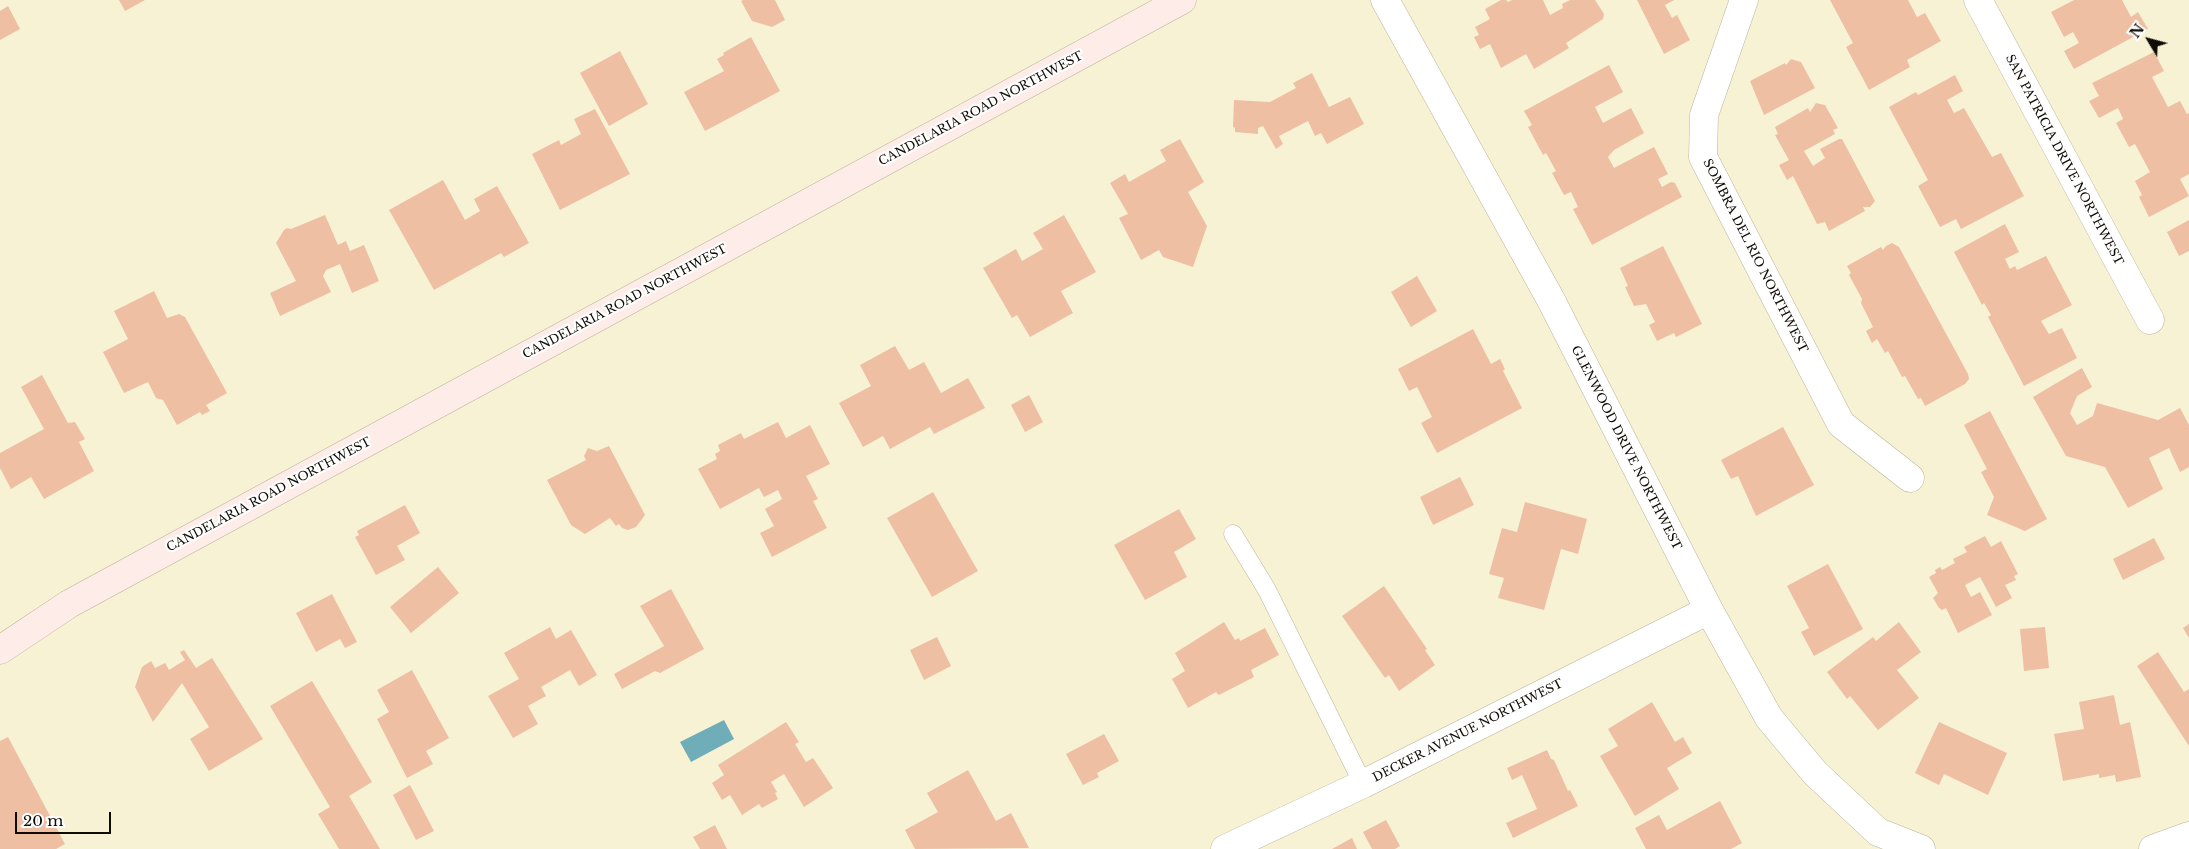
<!DOCTYPE html>
<style>
body{margin:0}
#map{position:relative;width:2189px;height:849px;overflow:hidden;background:#f8f2d5;font-family:"Libre Baskerville",serif}
canvas{display:block}
.north{position:absolute;left:2124px;top:15px;width:50px;height:50px;-webkit-text-stroke:4px #fefefe;paint-order:stroke;rotate:307deg;font-size:14px;font-weight:700;line-height:20px;text-align:center;color:#0e0c04}
.north::after{content:'';display:block;margin:auto;width:18px;height:22px;background:#0e0c04;clip-path:polygon(50% 0,100% 100%,50% 72%,0 100%)}
.scale{position:absolute;left:15px;top:812px;width:96px;height:22px;box-sizing:border-box;border:2px solid #0e0c04;border-top:0;padding-left:6px;font-size:15px;line-height:18px;white-space:nowrap;color:#0e0c04;-webkit-text-stroke:4px #fefefe;paint-order:stroke}
</style>
<div id="map">
<canvas width="2189" height="849"></canvas>
<div class="north">N</div>
<div class="scale">20 m</div>
</div>
<script>
const c = document.querySelector('canvas').getContext('2d');
c.lineJoin = 'round';
function paint(path, color) {
  c.fillStyle = color;
  c.fill(path, 'evenodd');
}
function shape(rows) {
  const path = new Path2D();
  for (const r of rows) {
    path.moveTo(r[0], r[1]);
    for (let i = 2; i < r.length; i += 2) path.lineTo(r[i], r[i + 1]);
  }
  return path;
}
function strokePath(path, color, width, dash) {
  c.strokeStyle = color;
  c.lineWidth = width;
  c.lineCap = dash ? 'butt' : 'round';
  c.setLineDash(dash || []);
  c.stroke(path);
}
function label(font, color, halo, rows, align = 'center') {
  c.font = font + ' "Libre Baskerville",serif';
  c.lineWidth = 4.5;
  c.setLineDash([]);
  c.textBaseline = 'middle';
  c.strokeStyle = halo;
  c.fillStyle = color;
  for (const [text, x, y, turn = 0] of rows) {
    c.save();
    c.translate(x, y);
    c.rotate((+turn || 0) * Math.PI / 180);
    c.textAlign = isNaN(turn) ? turn : align;
    if (halo) c.strokeText(text, 0, 0);
    c.fillText(text, 0, 0);
    c.restore();
  }
}
const water = shape([
 [724,720,734,739,691,762,680,742]
]);
const building = shape([
 [119,0,145,0,125,11],
 [743,0,775,0,785,20,772,27,752,21,741,1],
 [1501,0,1506,0,1508,2,1512,0,1543,0,1550,15,1563,8,1562,4,1570,0,1595,0,1604,14,1603,19,1566,43,1569,48,1534,69,1526,54,1501,68,1490,44,1480,49,1474,37,1479,35,1475,27,1490,19,1485,9],
 [1637,0,1674,0,1665,5,1672,18,1677,15,1690,40,1664,54],
 [1830,0,1908,0,1917,17,1925,13,1941,41,1907,60,1910,67,1869,90,1846,47,1853,43],
 [2074,0,2122,0,2131,17,2138,12,2148,29,2074,69,2064,51,2079,43,2073,32,2064,37,2051,12],
 [8,6,20,29,0,40,0,11],
 [751,37,780,91,705,131,684,92,724,71,717,59,724,55,723,53],
 [620,51,648,104,609,126,580,73],
 [2154,52,2164,71,2152,77,2168,107,2180,101,2187,114,2189,113,2189,174,2180,179,2189,196,2149,217,2139,197,2142,195,2135,181,2150,172,2135,144,2129,147,2116,123,2123,119,2118,108,2099,118,2089,101,2099,96,2092,83],
 [1791,59,1801,62,1815,88,1764,115,1750,81,1785,63,1786,65],
 [1609,65,1623,92,1595,107,1603,123,1631,108,1644,133,1614,150,1608,157,1614,168,1654,147,1668,174,1658,179,1662,187,1671,182,1675,183,1682,197,1592,245,1573,209,1578,207,1571,192,1564,195,1552,173,1556,171,1546,153,1543,155,1528,127,1532,125,1524,111],
 [1312,73,1329,107,1350,97,1364,124,1327,144,1321,133,1315,136,1308,121,1279,136,1283,144,1276,149,1263,126,1258,128,1258,134,1235,132,1235,128,1233,127,1234,100,1270,102,1296,88,1293,83],
 [1955,75,1963,91,1947,100,1954,113,1964,108,1992,157,2001,153,2024,196,1961,229,1956,219,1940,227,1918,186,1928,180,1889,107,1916,92,1918,95],
 [1816,103,1825,105,1838,128,1833,130,1835,134,1804,151,1813,166,1825,158,1820,149,1839,139,1842,139,1875,201,1870,207,1863,207,1865,211,1829,231,1825,222,1817,224,1793,176,1787,180,1779,165,1789,160,1775,135,1778,134,1775,127,1808,108,1810,112],
 [595,109,630,174,560,210,532,154,559,140,561,145,581,134,574,119],
 [1180,139,1204,182,1188,192,1207,226,1193,267,1163,257,1159,250,1141,260,1119,218,1128,214,1110,183,1125,174,1129,182,1166,161,1160,150],
 [443,180,465,220,480,211,474,199,497,186,529,243,504,257,501,253,434,290,389,210],
 [325,215,338,245,346,241,350,251,364,245,379,281,352,293,340,264,326,270,323,276,331,292,280,316,270,293,296,281,276,243,284,230,287,228,291,229],
 [1064,215,1096,272,1061,291,1073,313,1030,337,1017,315,1012,318,983,268,1016,249,1022,261,1043,249,1033,233],
 [2189,220,2189,251,2179,256,2167,232],
 [2005,224,2019,252,2005,259,2010,269,2015,266,2017,270,2046,256,2072,305,2041,321,2049,334,2062,328,2077,358,2024,386,1988,317,1991,315,1984,303,1982,305,1954,252],
 [1892,243,1899,247,1968,374,1969,379,1965,384,1925,406,1921,398,1918,399,1905,376,1902,377,1888,351,1885,353,1877,339,1872,343,1866,331,1873,327,1861,303,1862,299,1849,275,1851,273,1847,266,1881,247,1883,250,1886,246],
 [1663,246,1702,324,1676,337,1674,333,1657,341,1649,325,1655,322,1646,304,1634,306,1625,287,1628,286,1620,268],
 [1417,276,1437,311,1411,327,1391,292],
 [154,291,167,318,179,314,185,317,227,393,206,405,210,411,202,415,200,412,177,425,163,400,156,398,148,382,124,393,103,352,128,339,114,311],
 [1473,329,1491,364,1500,359,1505,369,1503,371,1522,408,1437,453,1421,423,1432,417,1417,387,1409,391,1398,369],
 [895,346,909,370,924,362,941,393,968,378,985,408,934,434,930,427,890,449,883,436,863,447,839,403,871,386,860,365],
 [2082,368,2092,387,2077,396,2070,413,2077,425,2093,416,2097,403,2158,420,2180,408,2189,425,2189,467,2180,472,2169,448,2149,458,2163,489,2128,508,2105,467,2066,456,2033,397],
 [42,375,68,423,75,422,85,439,79,442,94,471,44,499,31,477,11,489,0,468,0,453,44,429,21,387],
 [1029,395,1043,422,1025,432,1011,405],
 [1990,411,2047,519,2025,531,1987,515,1994,497,1981,472,1987,469,1964,425],
 [778,422,786,438,810,425,830,464,806,476,818,499,813,501,827,528,772,557,760,533,774,526,765,509,782,499,778,490,764,497,759,488,720,509,698,469,717,459,715,454,720,451,718,445,741,433,744,439],
 [1783,427,1814,485,1756,516,1738,476,1731,479,1721,460],
 [609,446,645,515,636,527,628,530,622,528,619,524,616,526,610,518,585,534,571,525,547,480,586,460,584,456,588,448,597,451],
 [1460,477,1474,505,1433,525,1420,497],
 [933,492,978,571,932,597,887,518],
 [1525,502,1587,519,1578,554,1561,549,1544,610,1498,598,1504,578,1489,574,1502,528,1517,532],
 [405,505,420,533,397,546,405,560,376,575,355,537,359,535,357,531],
 [1179,509,1196,539,1174,552,1187,577,1145,600,1114,545],
 [1985,536,1991,547,2001,541,2018,574,2014,576,2016,580,2005,585,2012,598,1996,607,1980,577,1965,585,1971,597,1980,592,1992,615,1958,633,1946,608,1942,610,1939,608,1933,598,1938,593,1929,577,1936,573,1935,570,1940,567,1942,570,1955,563,1953,559,1967,552,1964,547],
 [2154,538,2165,559,2123,580,2113,559],
 [1828,564,1863,629,1814,656,1801,632,1809,628,1787,586],
 [438,567,459,593,411,633,390,607],
 [1384,586,1427,649,1425,650,1435,665,1399,691,1389,675,1385,678,1342,616],
 [671,589,704,649,660,673,655,671,622,689,614,674,664,646,640,606],
 [332,594,357,642,345,648,340,639,316,652,296,613],
 [1224,622,1235,640,1239,638,1240,641,1265,628,1279,655,1251,670,1254,677,1219,695,1216,692,1188,708,1172,679,1185,671,1175,653],
 [1899,622,1921,652,1897,670,1919,698,1878,730,1850,696,1847,699,1827,672,1873,637,1876,641],
 [2189,624,2189,638,2183,628],
 [550,627,556,639,571,630,597,675,579,686,570,670,541,687,546,696,528,706,538,724,513,738,488,696,519,679,504,653],
 [2045,627,2049,668,2024,671,2020,629],
 [937,637,951,666,924,680,910,650],
 [184,650,196,668,212,658,263,739,209,771,190,739,209,727,182,683,153,722,135,687,142,667,151,661,155,668,165,663,169,670,185,660,180,652],
 [2158,652,2184,692,2189,689,2189,746,2137,666],
 [412,670,449,738,426,751,433,764,407,778,377,719,389,712,377,690],
 [312,681,372,782,349,796,380,849,339,849,318,814,330,807,270,706],
 [2114,695,2120,725,2130,722,2141,777,2116,782,2115,775,2099,778,2099,774,2063,781,2054,734,2084,729,2079,702],
 [1652,702,1675,742,1683,737,1692,753,1667,768,1679,789,1635,816,1600,756,1618,746,1608,729],
 [786,722,799,742,795,744,806,762,813,758,833,788,804,807,784,774,771,782,777,792,775,793,778,799,762,808,759,804,742,815,730,795,722,800,712,783,724,775,718,765],
 [1939,722,2007,753,1988,795,1944,774,1939,785,1915,773],
 [1104,734,1119,761,1097,773,1099,777,1083,785,1066,754],
 [8,737,65,844,56,849,0,849,0,741],
 [1547,750,1551,759,1554,760,1568,791,1570,790,1578,806,1513,838,1506,823,1537,809,1522,775,1512,780,1507,768],
 [968,770,996,821,1011,813,1029,848,915,849,905,830,938,812,927,793],
 [410,785,434,831,416,840,393,795],
 [1720,801,1742,843,1731,849,1646,849,1635,828,1659,815,1667,830],
 [1386,820,1400,846,1395,849,1372,849,1363,832],
 [715,825,727,849,700,849,693,837],
 [1352,838,1357,849,1332,849]
]);
const lane = shape([
 [1233,534,1267,590,1363,784]
]);
const street = shape([
 [1385,0,1551,300,1709,610,1769,718,1815,773,1878,832,1921,849],
 [1744,0,1704,115,1703,157,1841,424,1910,478],
 [1978,0,2150,320],
 [1225,849,1363,784,1709,610],
 [2153,849,2189,836]
]);
const secondary = shape([
 [0,650,69,604,1182,0]
]);
const streetNames = [
 ["CANDELARIA ROAD NORTHWEST",981,109,-28],
 ["SAN PATRICIA DRIVE NORTHWEST",2064,160,62],
 ["SOMBRA DEL RIO NORTHWEST",1755,256,63],
 ["CANDELARIA ROAD NORTHWEST",625,302,-28],
 ["GLENWOOD DRIVE NORTHWEST",1626,448,63],
 ["CANDELARIA ROAD NORTHWEST",269,495,-28],
 ["DECKER AVENUE NORTHWEST",1468,731,-27]
];
paint(water, '#6fadb8');
paint(building, '#eebfa3');
strokePath(lane, '#bbb499', 19);
strokePath(street, '#bbb499', 29);
strokePath(secondary, '#bbb499', 29);
strokePath(lane, '#fff', 18);
strokePath(street, '#fff', 28);
strokePath(secondary, '#fdece7', 28);
label('12px', '#0e0c04', '#fefefe', streetNames);
</script>
